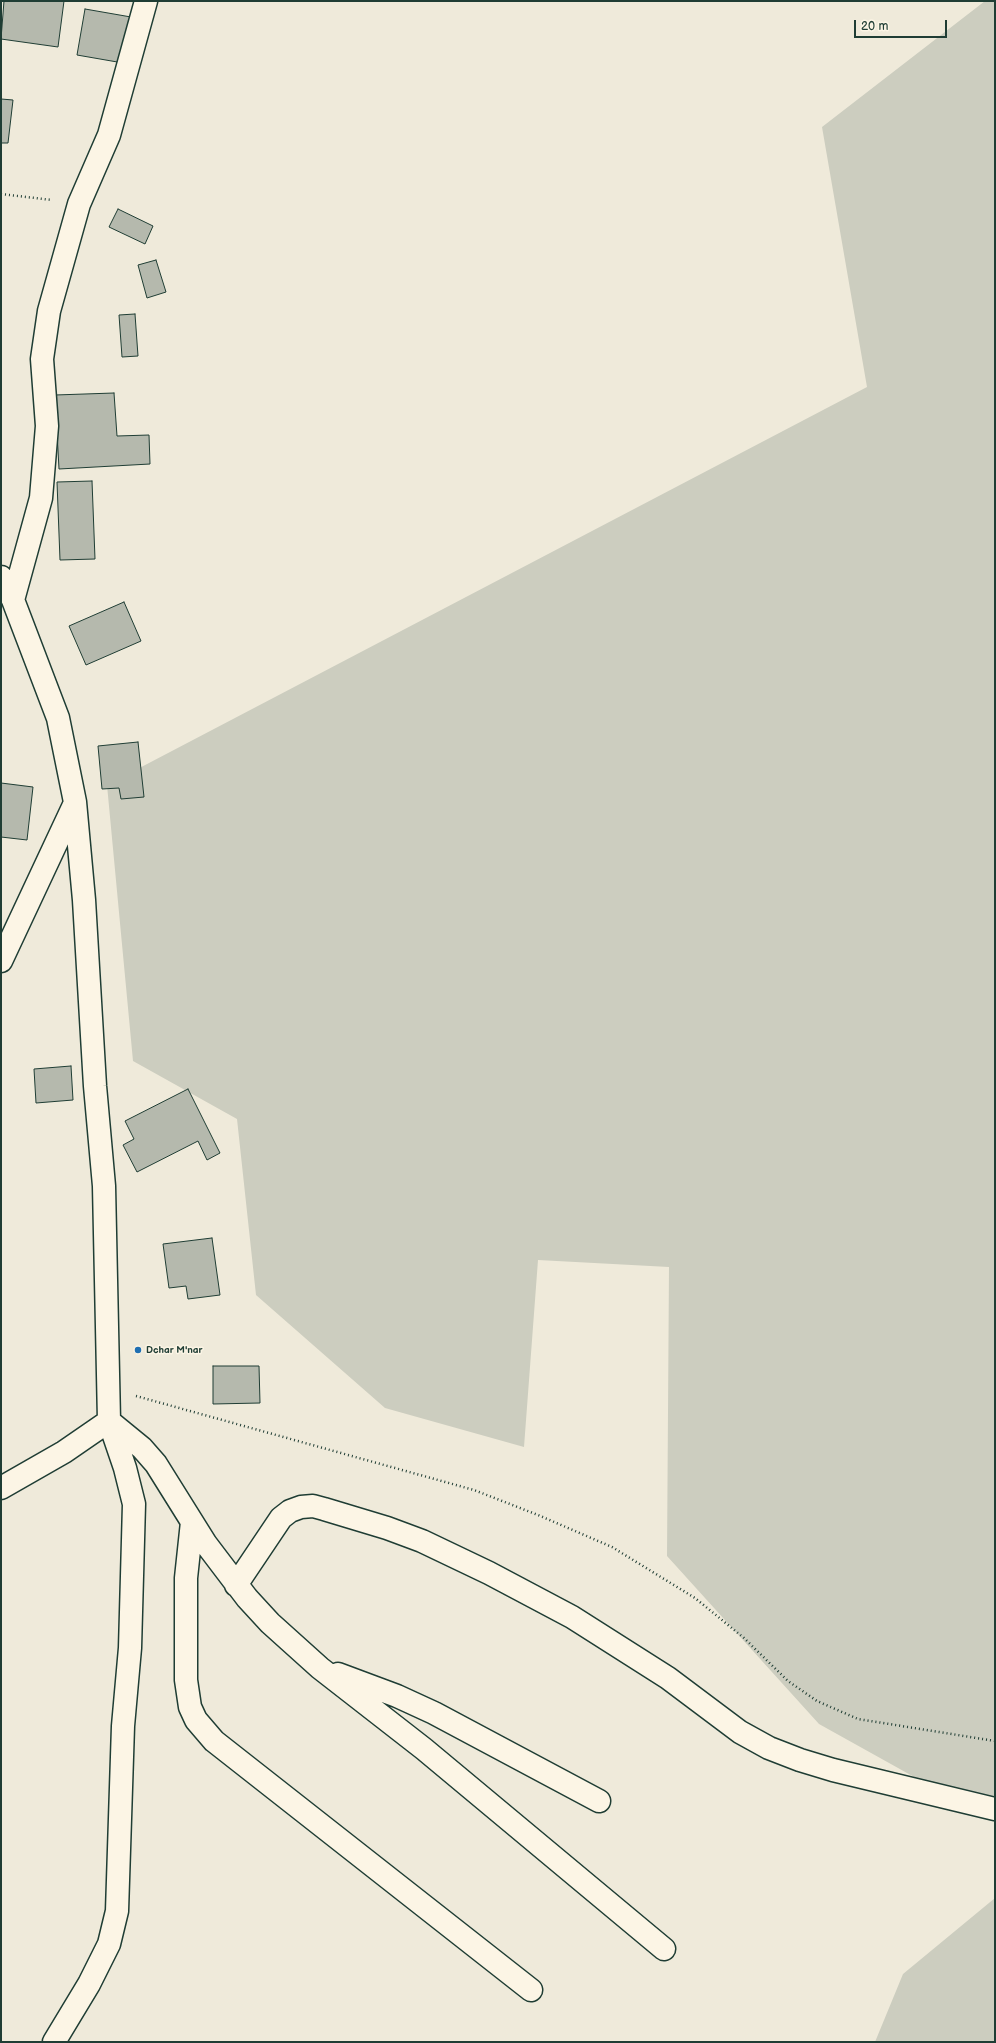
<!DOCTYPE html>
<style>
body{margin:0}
#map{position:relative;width:996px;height:2043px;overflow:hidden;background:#efeada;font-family:"Balsamiq Sans",sans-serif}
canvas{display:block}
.frame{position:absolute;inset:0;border:2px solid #1f3d34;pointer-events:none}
.scale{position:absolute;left:854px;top:20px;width:93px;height:18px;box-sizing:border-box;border:2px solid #1f3d34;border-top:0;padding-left:5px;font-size:12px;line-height:14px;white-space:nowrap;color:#1f3d34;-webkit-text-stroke:3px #fcf5e5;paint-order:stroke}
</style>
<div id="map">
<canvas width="996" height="2043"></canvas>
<div class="frame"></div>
<div class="scale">20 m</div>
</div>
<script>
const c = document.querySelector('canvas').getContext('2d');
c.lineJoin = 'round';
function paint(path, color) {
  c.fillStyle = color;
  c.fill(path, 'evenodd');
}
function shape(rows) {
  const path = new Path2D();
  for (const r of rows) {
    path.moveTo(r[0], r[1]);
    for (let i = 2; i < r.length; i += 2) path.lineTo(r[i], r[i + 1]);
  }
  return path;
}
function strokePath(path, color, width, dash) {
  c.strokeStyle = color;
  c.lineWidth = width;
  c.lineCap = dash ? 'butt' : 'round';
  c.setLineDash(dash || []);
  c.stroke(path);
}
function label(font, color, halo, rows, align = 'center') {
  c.font = font + ' "Balsamiq Sans",sans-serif';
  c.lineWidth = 3;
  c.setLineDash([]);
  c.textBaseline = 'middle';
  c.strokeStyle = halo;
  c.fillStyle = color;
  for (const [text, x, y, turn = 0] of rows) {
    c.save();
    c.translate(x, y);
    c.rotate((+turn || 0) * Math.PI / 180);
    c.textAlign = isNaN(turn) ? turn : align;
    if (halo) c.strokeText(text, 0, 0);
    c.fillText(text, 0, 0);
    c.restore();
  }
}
const green = shape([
 [985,1,995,1,995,1822,819,1724,667,1556,669,1267,538,1260,524,1447,385,1408,256,1295,237,1119,133,1061,107,785,867,387,822,127],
 [995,1898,995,2042,875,2042,903,1974]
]);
const building = shape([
 [4,1,64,1,58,47,1,39,4,1],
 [85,9,131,17,123,63,77,55,85,9],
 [1,99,13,100,8,143,1,143,1,99],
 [118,209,153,226,145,244,109,227,118,209],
 [156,260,166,292,147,298,138,265,156,260],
 [135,314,138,356,122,357,119,315,135,314],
 [114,393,117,436,149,435,150,464,59,469,55,395,114,393],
 [92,481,95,559,60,560,57,482,92,481],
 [124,602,141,641,86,665,69,626,124,602],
 [138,742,144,797,121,799,119,788,102,789,98,746,138,742],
 [1,783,33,787,27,840,1,837,1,783],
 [71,1066,73,1100,36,1103,34,1069,71,1066],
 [188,1089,220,1153,207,1160,198,1141,137,1172,123,1145,134,1139,125,1121,188,1089],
 [212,1238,220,1295,188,1299,186,1286,169,1288,163,1244,212,1238],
 [213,1366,259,1366,260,1403,213,1404,213,1366]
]);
const path = shape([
 [1,194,52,200],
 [136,1396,474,1490,538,1515,612,1547,695,1598,744,1638,788,1681,817,1701,858,1719,995,1741]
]);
const minor = shape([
 [1,577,13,600,58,718,75,802,84,900,95,1086,104,1186,109,1421,125,1468,134,1504,130,1648,123,1726,117,1911,109,1944,89,1984,54,2042],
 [13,600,41,498,47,426,42,359,49,311,79,204,109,135,146,1],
 [1,961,75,803],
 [109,1421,142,1448,156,1464,206,1544,247,1598,270,1623,320,1668,424,1749,664,1949],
 [1,1488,64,1452,109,1421],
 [192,1522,186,1578,186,1680,190,1707,196,1720,214,1741,531,1990],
 [236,1585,281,1518,290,1511,301,1507,313,1506,324,1509,387,1528,422,1541,489,1573,572,1617,668,1678,740,1732,769,1748,800,1760,833,1770,995,1809],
 [338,1674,397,1696,434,1713,599,1801]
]);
const markers = [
 [138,1350,4,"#1f6fb2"]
];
const poiNames = [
 ["Dchar M'nar",146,1350]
];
paint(green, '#cccdbf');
paint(building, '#b5b9ad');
strokePath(building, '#1f3d34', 1);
strokePath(minor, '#1f3d34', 25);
strokePath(path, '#1f3d34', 2.5, [1, 3]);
strokePath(minor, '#fcf5e5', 22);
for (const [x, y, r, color] of markers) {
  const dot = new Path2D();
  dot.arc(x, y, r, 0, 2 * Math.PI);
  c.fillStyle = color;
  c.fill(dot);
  strokePath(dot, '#fcf5e5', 1.5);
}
label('bold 10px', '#1f3d34', '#fcf5e5', poiNames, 'left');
</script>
